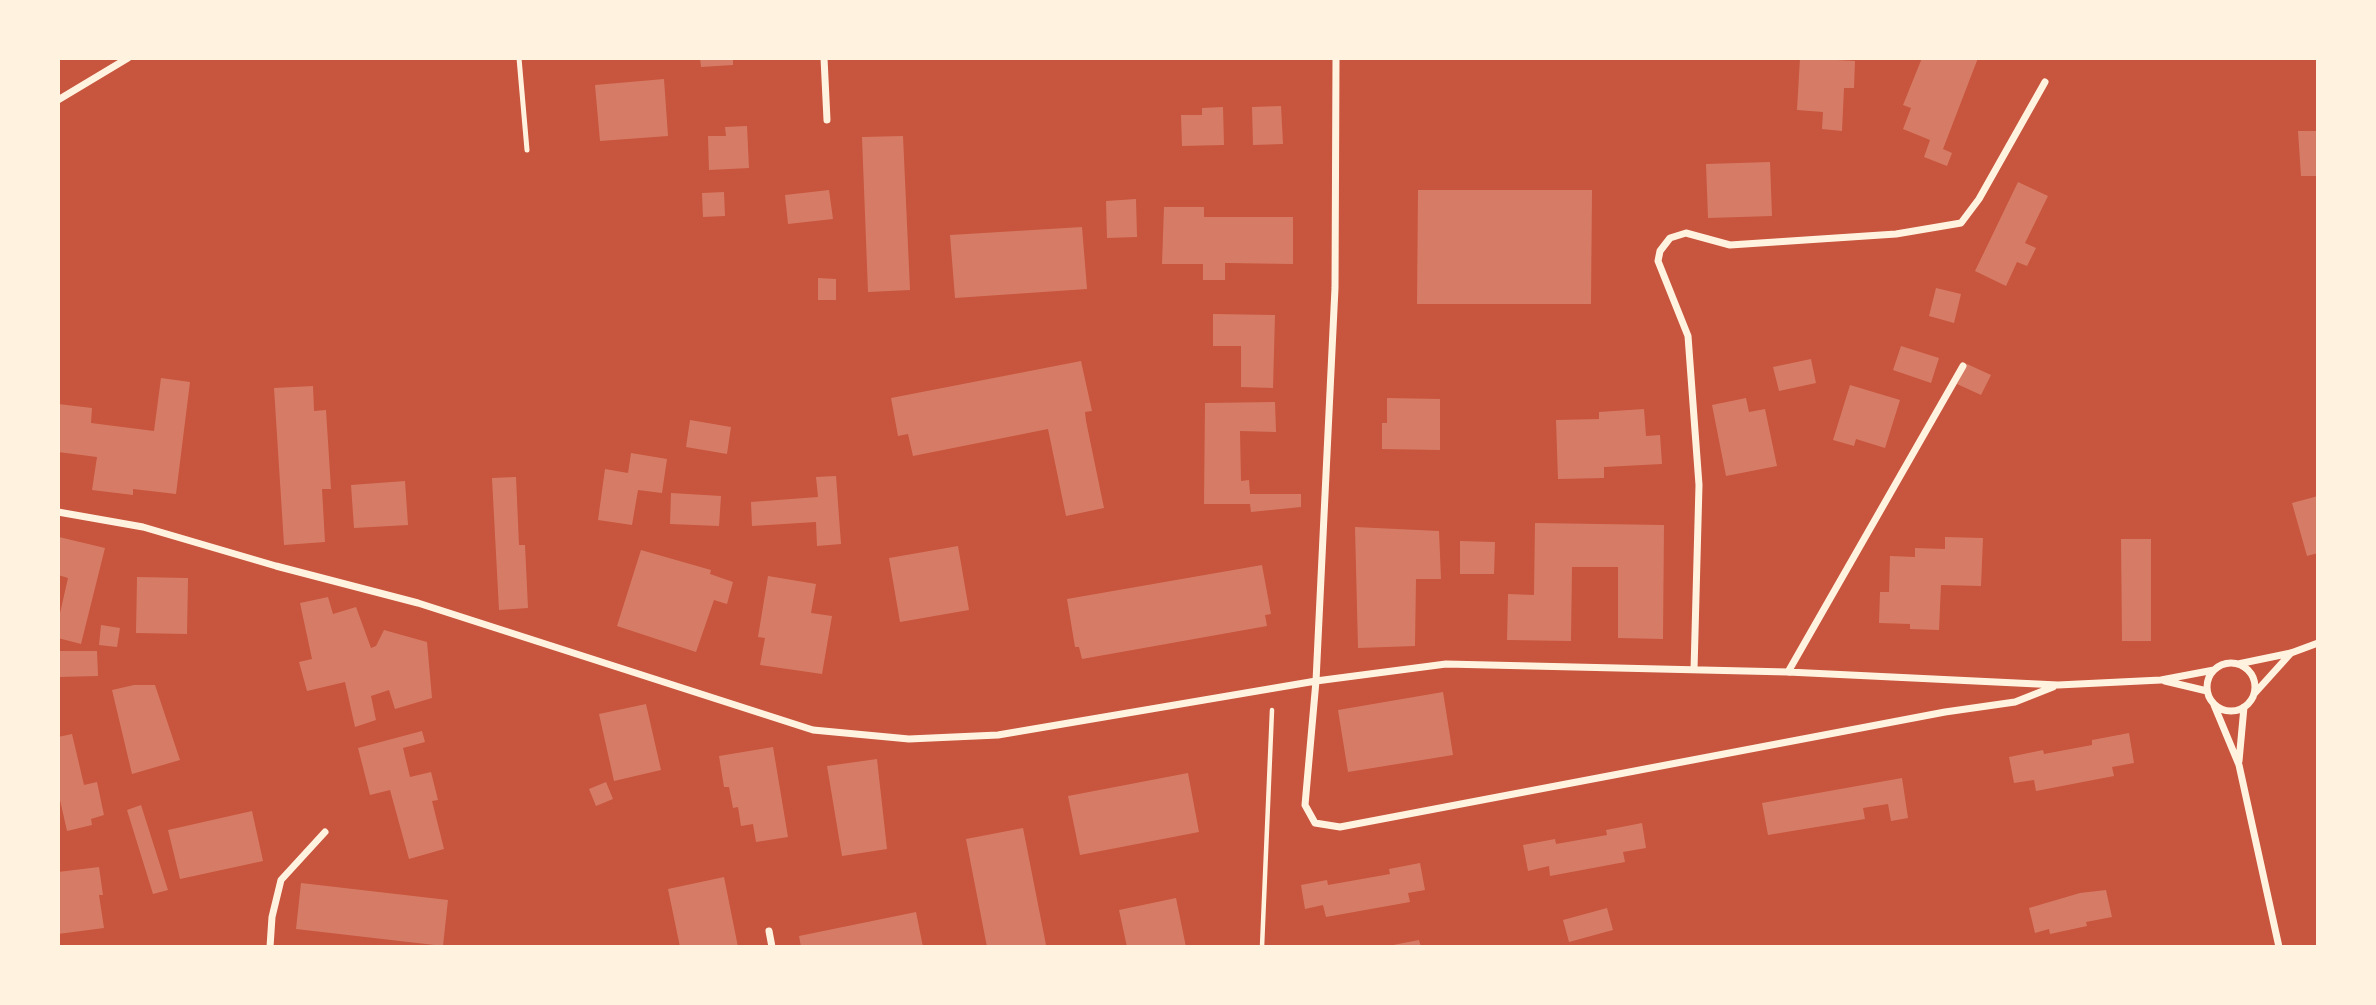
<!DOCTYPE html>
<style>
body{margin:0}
#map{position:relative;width:2376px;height:1005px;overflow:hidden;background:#c8553d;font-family:"PT Sans",sans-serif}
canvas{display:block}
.frame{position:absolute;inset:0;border:60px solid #fff3e0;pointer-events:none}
</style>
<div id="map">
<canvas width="2376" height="1005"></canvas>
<div class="frame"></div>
</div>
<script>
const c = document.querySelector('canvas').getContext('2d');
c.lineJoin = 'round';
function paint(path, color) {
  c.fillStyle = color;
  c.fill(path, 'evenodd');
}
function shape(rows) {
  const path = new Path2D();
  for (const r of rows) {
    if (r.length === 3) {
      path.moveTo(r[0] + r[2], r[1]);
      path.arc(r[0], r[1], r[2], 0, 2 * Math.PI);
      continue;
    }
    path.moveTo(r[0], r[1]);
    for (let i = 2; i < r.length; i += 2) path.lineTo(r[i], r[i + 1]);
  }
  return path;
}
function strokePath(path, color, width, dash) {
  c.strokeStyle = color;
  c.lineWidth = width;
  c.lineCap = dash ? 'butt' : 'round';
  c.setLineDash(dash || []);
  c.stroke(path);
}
const building = shape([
 [700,58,733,58,733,65,701,67],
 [1800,58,1837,58,1837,60,1855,61,1854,88,1844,88,1842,131,1822,129,1823,112,1797,110],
 [1922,58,1978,58,1943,149,1952,153,1947,166,1924,157,1930,140,1903,129,1911,108,1903,105],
 [664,79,668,136,600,141,595,85],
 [1281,106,1283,144,1253,145,1252,107],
 [1223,107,1224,145,1182,146,1181,115,1202,115,1202,108],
 [747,126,749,168,709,170,708,136,726,136,725,127],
 [2298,131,2318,131,2318,176,2301,176],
 [903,136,910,290,868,292,862,137],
 [1770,162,1772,216,1708,218,1706,164],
 [2018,182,2048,196,2025,243,2036,248,2027,266,2017,262,2006,286,1975,271],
 [829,190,833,219,788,224,785,195],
 [1418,190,1592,190,1591,304,1417,304],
 [724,192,725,216,703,217,702,193],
 [1136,199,1137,237,1107,238,1106,201],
 [1164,207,1204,207,1204,217,1293,217,1293,264,1225,263,1225,280,1203,280,1203,264,1162,264],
 [1082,227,1087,289,955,298,950,235],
 [818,278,836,279,836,300,818,300],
 [1936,288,1961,294,1954,323,1929,316],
 [1213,314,1275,315,1273,388,1241,387,1241,346,1213,346],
 [1901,346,1939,358,1931,383,1893,370],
 [1811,359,1816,383,1779,391,1773,367],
 [1081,361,1092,411,1085,412,1086,421,1104,508,1066,516,1048,429,913,456,908,434,898,436,891,398],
 [1967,364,1991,375,1981,395,1957,384],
 [161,378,190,382,176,494,133,489,133,495,92,490,97,457,58,452,58,404,92,408,91,423,154,431],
 [1850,385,1900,400,1885,448,1856,439,1854,446,1833,440],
 [313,386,314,411,326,410,331,489,322,489,325,542,284,545,274,388],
 [1387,398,1440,399,1440,450,1382,449,1382,423,1387,423],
 [1746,398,1749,412,1765,409,1777,466,1726,476,1712,405],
 [1275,402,1276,432,1240,431,1241,481,1249,480,1250,494,1301,494,1301,507,1251,512,1250,504,1204,504,1205,403],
 [1644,409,1646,436,1660,435,1662,464,1604,467,1604,478,1558,479,1556,420,1599,419,1599,412],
 [690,420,731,427,727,454,686,447],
 [631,453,667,459,662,493,638,490,632,525,598,520,605,469,628,473],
 [836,476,841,544,817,546,816,522,752,526,751,502,818,497,816,477],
 [516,477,519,545,525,545,528,608,499,610,492,478],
 [405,481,408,525,354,528,351,485],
 [671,493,721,496,719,526,670,524],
 [2318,496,2318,553,2307,556,2292,503],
 [1535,523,1664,525,1663,639,1618,638,1618,567,1572,567,1571,641,1507,640,1508,594,1534,595],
 [1355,527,1439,531,1441,579,1416,579,1415,646,1358,648],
 [59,537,105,548,81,644,58,638,58,622,68,578,58,575],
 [1945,537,1983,538,1981,586,1941,585,1939,630,1910,629,1910,624,1879,623,1880,592,1889,592,1890,556,1915,557,1915,548,1945,549],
 [2121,539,2151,539,2151,641,2122,641],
 [1460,541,1495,542,1494,574,1460,574],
 [958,546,969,610,900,622,889,558],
 [641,550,711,570,710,574,733,582,727,604,714,600,696,652,617,626],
 [1262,565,1271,614,1265,615,1267,626,1082,659,1079,647,1075,647,1067,599],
 [768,576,816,584,811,613,832,616,822,674,760,665,765,638,758,637],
 [137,577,188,578,187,634,136,633],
 [328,597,333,614,356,607,371,648,376,646,384,630,427,642,432,698,395,709,389,690,371,696,376,720,355,727,345,682,307,691,299,662,312,659,300,603],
 [101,625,120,628,117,647,99,645],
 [58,651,97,651,98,676,58,677],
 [134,685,155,685,180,760,132,774,112,690],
 [1443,692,1453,755,1348,772,1338,710],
 [646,704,661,770,614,781,599,714],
 [422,731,425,742,403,748,410,777,431,772,438,800,432,801,444,849,409,859,390,790,370,795,358,748],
 [2129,733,2134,763,2112,767,2114,776,2036,791,2034,780,2014,783,2009,757,2043,750,2044,754,2092,745,2092,740],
 [72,734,84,785,97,782,104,815,91,819,92,825,67,831,58,791,58,737],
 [773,747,788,837,756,842,753,824,741,826,738,807,733,808,729,787,724,787,719,756],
 [877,759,887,849,842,856,827,766],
 [1188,773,1199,832,1080,855,1068,796],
 [1902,778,1908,818,1891,821,1888,804,1863,808,1865,819,1768,835,1762,803],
 [606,782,613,799,596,806,589,789],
 [141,805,168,890,153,894,127,810],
 [252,811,263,861,180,879,168,830],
 [1642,823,1646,848,1623,852,1625,862,1550,876,1549,866,1528,871,1523,845,1555,839,1556,844,1607,835,1606,830],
 [1023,828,1046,945,987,947,966,839],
 [1420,863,1425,890,1408,893,1410,902,1326,917,1323,905,1305,909,1301,885,1327,880,1328,885,1390,874,1389,869],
 [99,867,103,895,99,895,104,928,58,934,58,872],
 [724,877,738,947,680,947,668,889],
 [301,883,448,900,443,946,296,929],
 [2106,890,2112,917,2086,922,2087,926,2050,934,2049,929,2035,933,2029,908,2080,893],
 [1176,898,1186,947,1127,947,1119,910],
 [1607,908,1613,930,1569,942,1563,920],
 [916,912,923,947,801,947,799,936],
 [1419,940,1421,947,1388,947,1388,946]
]);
const path = shape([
 [1262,947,1272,710]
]);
const service = shape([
 [519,58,527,150]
]);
const minor = shape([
 [824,58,827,120],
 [1336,58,1335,288,1316,681,1305,805,1315,823,1340,827,1945,712,2015,702,2053,687],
 [58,100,128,58],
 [58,512,143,527,276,566,418,603,813,730,909,739,998,735,1316,681,1446,664,1788,672,2058,685,2161,680,2214,670],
 [2231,687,24],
 [2238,664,2291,653,2318,643],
 [1694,670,1699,485,1688,336,1658,261,1660,251,1670,238,1686,233,1730,245,1896,234,1961,223,1979,199,2045,82],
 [1788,672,1963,366],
 [2165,681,2207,691],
 [2254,694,2291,653],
 [2214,705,2239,765,2279,947],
 [2239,761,2244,707],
 [769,931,772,947],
 [270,947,272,917,281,880,325,832]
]);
paint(building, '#d67c66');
strokePath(path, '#fff3e0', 4.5);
strokePath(service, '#fff3e0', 5);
strokePath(minor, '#fff3e0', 7);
</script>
